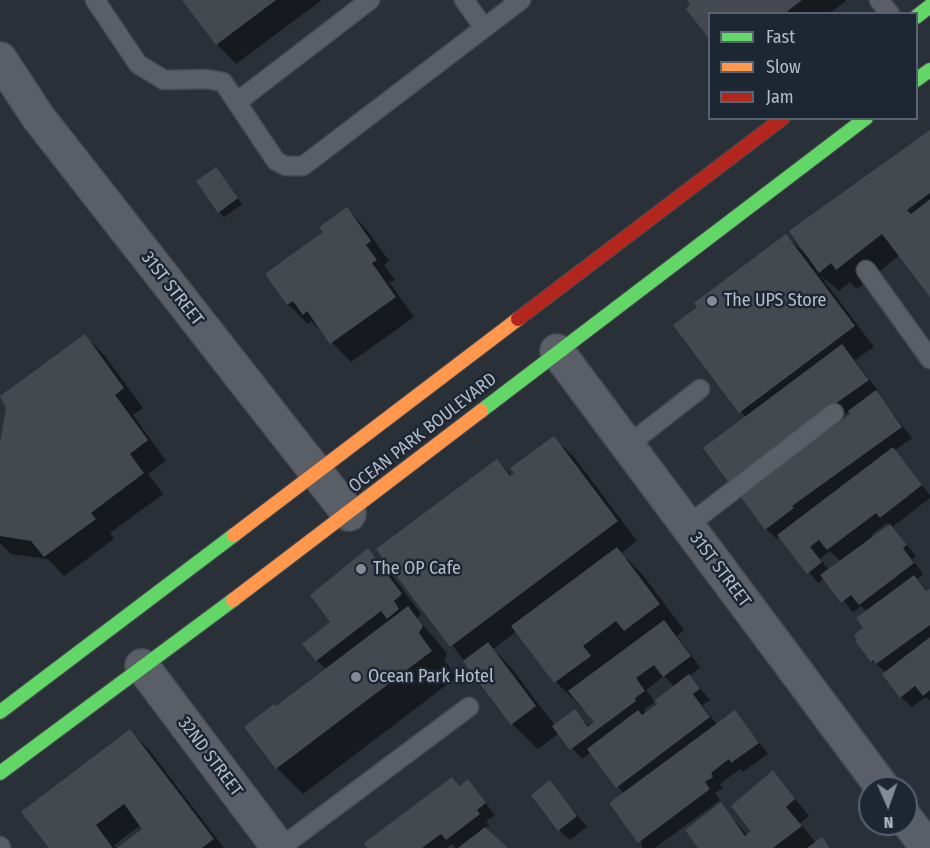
<!DOCTYPE html>
<style>
body{margin:0}
#map{position:relative;width:930px;height:848px;overflow:hidden;background:#2a3038;font-family:"Fira Sans Condensed",sans-serif}
canvas{display:block}
.legend{position:absolute;left:708px;top:12px;width:210px;height:108px;box-sizing:border-box;background:#1d2633;border:2px solid #59626f;margin:0;padding:8px 10px;list-style:none;font-size:18px;color:#b4bcc9}
.legend li{display:flex;align-items:center;gap:12px;height:30px}
.legend b{width:30px;border:2px solid #59626f}
.north{position:absolute;left:858px;top:776px;width:60px;height:60px;box-sizing:border-box;background:#1d2633;border:2px solid #59626f;border-radius:50%;rotate:178deg;font-size:16px;font-weight:700;line-height:24px;text-align:center;color:#b4bcc9}
.north::after{content:'';display:block;margin:auto;width:21px;height:27px;background:#848b96;clip-path:polygon(50% 0,100% 100%,50% 72%,0 100%)}
</style>
<div id="map">
<canvas width="930" height="848"></canvas>
<ul class="legend">
<li><b style="height:8px;background:#63d668"></b>Fast</li>
<li><b style="height:8px;background:#ff974d"></b>Slow</li>
<li><b style="height:8px;background:#b3261e"></b>Jam</li>
</ul>
<div class="north">N</div>
</div>
<script>
const c = document.querySelector('canvas').getContext('2d');
c.lineJoin = 'round';
function paint(path, color) {
  c.fillStyle = color;
  c.fill(path, 'evenodd');
}
function shape(rows) {
  const path = new Path2D();
  for (const r of rows) {
    path.moveTo(r[0], r[1]);
    for (let i = 2; i < r.length; i += 2) path.lineTo(r[i], r[i + 1]);
  }
  return path;
}
function strokePath(path, color, width, dash) {
  c.strokeStyle = color;
  c.lineWidth = width;
  c.lineCap = dash ? 'butt' : 'round';
  c.setLineDash(dash || []);
  c.stroke(path);
}
function label(font, color, halo, rows, align = 'center') {
  c.font = font + ' "Fira Sans Condensed",sans-serif';
  c.lineWidth = 5;
  c.setLineDash([]);
  c.textBaseline = 'middle';
  c.strokeStyle = halo;
  c.fillStyle = color;
  for (const [text, x, y, turn = 0] of rows) {
    c.save();
    c.translate(x, y);
    c.rotate((+turn || 0) * Math.PI / 180);
    c.textAlign = isNaN(turn) ? turn : align;
    if (halo) c.strokeText(text, 0, 0);
    c.fillText(text, 0, 0);
    c.restore();
  }
}
const shadow = shape([
 [183,0,322,0,236,64,217,44],
 [689,0,845,0,846,1,829,14,710,14,693,5],
 [930,132,930,294,900,255,857,289,850,282,839,291,820,275,874,347,855,360,878,391,876,392,912,438,894,451,930,495,930,498,892,527,916,556,912,559,923,574,917,579,928,592,930,591,930,701,926,697,912,707,901,697,886,672,872,661,865,628,867,612,861,606,853,612,825,578,818,583,780,537,777,539,766,529,746,418,675,325,786,236,807,256],
 [850,411,852,414,768,477,766,470],
 [887,523,890,526,874,538,871,535],
 [830,551,840,561,829,570,820,559],
 [216,169,242,204,224,217,219,212],
 [347,209,366,229,389,261,384,265,395,280,390,283,414,317,351,362,311,321,308,324,288,304,267,275,325,233],
 [85,336,105,356,143,408,133,415,166,461,148,474,163,494,110,533,114,539,64,576,48,559,11,554,0,543,0,445],
 [554,438,574,457,637,541,621,553,642,574,684,630,677,636,700,667,689,676,710,700,702,705,717,725,735,712,768,754,743,772,740,769,720,784,723,788,715,793,720,800,655,848,643,848,624,794,591,752,582,759,559,733,538,749,512,724,379,549,497,460,512,476],
 [517,631,556,682,596,722,590,727,575,711,555,726,513,670,493,649],
 [664,676,675,687,646,713,644,709,655,702,646,690],
 [368,550,388,570,421,614,417,618,447,653,444,660,457,677,303,794,277,768,246,727,327,670,317,660],
 [130,731,150,751,224,848,119,848,145,829,141,825,114,845,116,848,50,848],
 [773,772,809,816,800,823,816,843,822,839,831,848,700,848,721,805,748,836,753,831],
 [468,781,495,815,486,821,489,825,484,829,507,848,456,848,452,844,446,848,369,848],
 [550,782,587,827,570,840,559,830]
]);
const building = shape([
 [182,0,276,0,216,45],
 [687,0,802,0,784,14,710,14,710,40,686,9,690,5],
 [930,130,930,193,907,210,911,214,930,199,930,297,882,234,836,270,831,263,819,273,789,231],
 [216,167,238,198,218,213,196,181],
 [347,207,371,241,366,245,377,260,372,263,396,297,330,344,307,311,303,315,293,301,287,305,265,274,323,232,319,227],
 [786,234,855,326,739,413,673,325,697,307,694,303],
 [85,334,124,388,115,395,148,440,130,454,144,473,91,513,96,519,44,557,31,541,0,536,0,443,6,408,0,396],
 [842,344,869,380,757,459,758,461,729,483,703,448],
 [876,390,902,427,792,506,794,508,765,530,738,493,768,475,850,414,848,411],
 [554,436,618,521,450,647,376,549,497,459,510,476,514,473,510,468],
 [893,447,922,485,880,518,876,513,827,550,819,540,810,547,822,562,807,574,777,535],
 [890,524,907,545,903,548,914,563,859,605,851,595,841,603,820,575],
 [617,547,660,604,624,631,616,621,583,646,591,656,554,683,511,626],
 [368,548,402,594,394,601,399,609,387,619,381,611,316,661,302,644,330,622,310,595],
 [914,575,926,591,930,589,930,625,876,664,873,660,871,662,855,641,857,639,854,635,863,628,856,618],
 [408,606,423,626,419,633,432,651,276,769,244,727,274,704,276,706],
 [664,620,691,656,663,677,654,665,636,678,645,691,635,698,636,701,570,750,552,726,575,709,588,727,594,722,568,691],
 [930,637,930,690,923,696,915,686,900,698,882,674],
 [488,642,536,706,511,725,463,661],
 [689,674,700,689,693,694,710,717,616,788,587,749,638,710,642,715,657,704,654,701],
 [735,710,759,743,731,763,729,759,711,773,713,777,705,782,710,789,638,843,609,803],
 [130,729,214,839,202,848,117,848,142,829,124,804,96,825,113,848,49,848,21,812],
 [773,770,795,799,786,807,802,826,773,848,698,848,685,830,721,802,745,836,751,831,731,806],
 [452,777,459,786,468,779,486,803,477,810,480,814,446,840,441,834,422,848,367,848,364,843],
 [550,780,577,816,558,831,531,795],
 [485,827,508,848,458,848],
 [822,837,830,848,807,848]
]);
const lane = shape([
 [95,0,138,64,164,80,206,79,223,82,276,161,286,166,303,166,521,0],
 [464,0,484,28],
 [879,0,890,14],
 [237,102,370,0],
 [866,270,930,359],
 [627,446,700,389],
 [687,526,834,413],
 [0,846,1,848],
 [280,848,469,707]
]);
const street = shape([
 [0,59,38,117,349,514],
 [557,351,883,788],
 [142,666,279,848],
 [906,819,928,848]
]);
const fast = shape([
 [916,17,930,6],
 [916,80,930,70],
 [481,411,866,118],
 [0,712,234,535],
 [0,773,233,600]
]);
const slow = shape([
 [234,535,518,319],
 [233,600,481,411]
]);
const jam = shape([
 [518,319,783,118]
]);
const markers = [
 [712,301,6,"#848b96"],
 [361,569,6,"#848b96"],
 [356,677,6,"#848b96"]
];
const streetNames = [
 ["31ST STREET",172,289,52],
 ["OCEAN PARK BOULEVARD",423,433,-38],
 ["31ST STREET",720,570,53],
 ["32ND STREET",210,757,53]
];
const poiNames = [
 ["The UPS Store",724,301],
 ["The OP Cafe",373,569],
 ["Ocean Park Hotel",368,677]
];
paint(shadow, '#0007');
paint(building, '#444950');
strokePath(lane, '#484c53', 21);
strokePath(street, '#484c53', 36);
strokePath(fast, '#484c53', 16);
strokePath(slow, '#484c53', 16);
strokePath(jam, '#484c53', 16);
strokePath(lane, '#5a5e66', 18);
strokePath(street, '#5a5e66', 33);
strokePath(fast, '#63d668', 14);
strokePath(slow, '#ff974d', 14);
strokePath(jam, '#b3261e', 14);
for (const [x, y, r, color] of markers) {
  const dot = new Path2D();
  dot.arc(x, y, r, 0, 2 * Math.PI);
  c.fillStyle = color;
  c.fill(dot);
  strokePath(dot, '#1d2633', 2);
}
label('18px', '#b4bcc9', '#1d2633', streetNames);
label('18px', '#b4bcc9', '#1d2633', poiNames, 'left');
</script>
